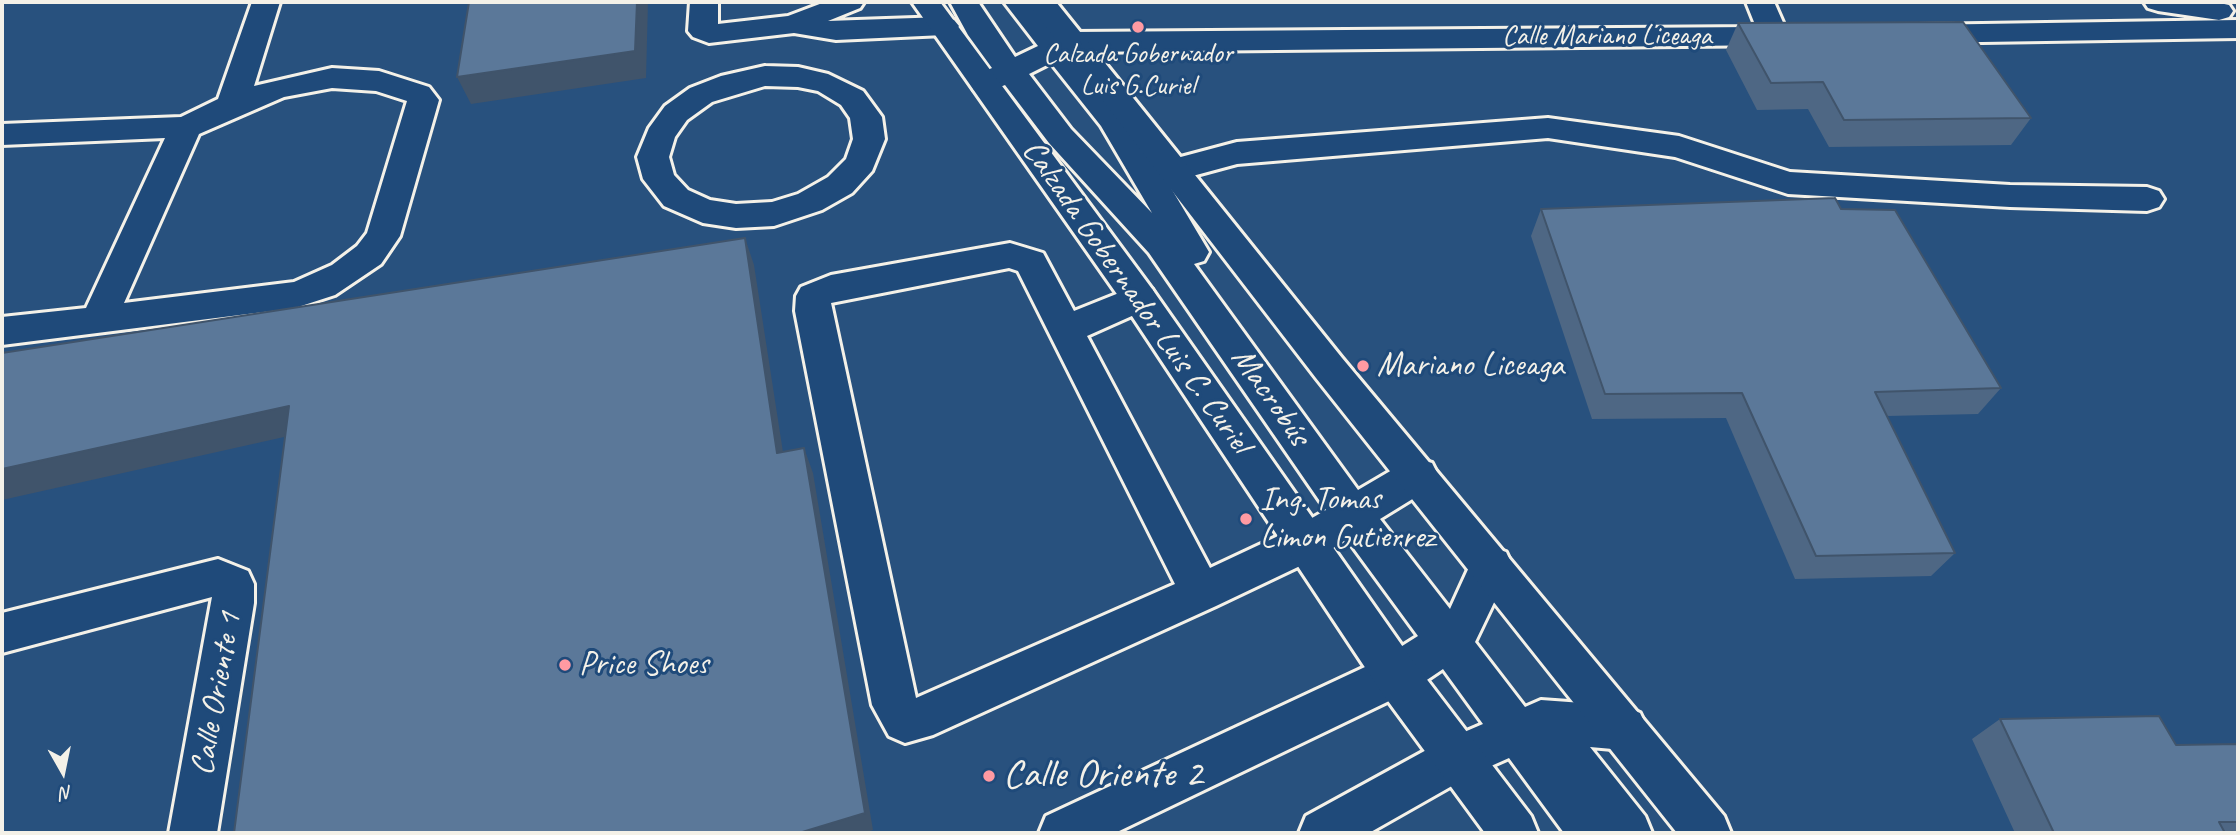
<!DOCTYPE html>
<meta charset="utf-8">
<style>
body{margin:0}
#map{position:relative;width:2240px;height:835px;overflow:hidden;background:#28517e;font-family:Caveat,sans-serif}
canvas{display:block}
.frame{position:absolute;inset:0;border:4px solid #f4f1e8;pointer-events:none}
.north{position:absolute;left:28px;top:737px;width:70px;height:70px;-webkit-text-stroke:5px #1f4a7a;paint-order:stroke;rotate:171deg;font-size:19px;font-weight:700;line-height:28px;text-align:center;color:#f4f1e8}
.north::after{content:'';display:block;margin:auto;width:24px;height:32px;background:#f4f1e8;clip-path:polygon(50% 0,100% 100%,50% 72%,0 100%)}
</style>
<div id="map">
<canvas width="2240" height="835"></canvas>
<div class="frame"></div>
<div class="north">N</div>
</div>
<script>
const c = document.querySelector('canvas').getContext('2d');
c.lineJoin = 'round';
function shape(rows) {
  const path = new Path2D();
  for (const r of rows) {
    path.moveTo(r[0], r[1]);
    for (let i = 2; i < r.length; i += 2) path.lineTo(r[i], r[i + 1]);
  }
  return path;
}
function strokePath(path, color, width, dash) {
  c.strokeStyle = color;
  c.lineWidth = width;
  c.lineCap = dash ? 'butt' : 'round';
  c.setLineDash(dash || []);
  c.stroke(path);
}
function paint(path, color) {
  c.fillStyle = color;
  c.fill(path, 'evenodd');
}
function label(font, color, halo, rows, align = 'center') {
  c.font = font + ' Caveat,sans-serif';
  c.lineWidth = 6;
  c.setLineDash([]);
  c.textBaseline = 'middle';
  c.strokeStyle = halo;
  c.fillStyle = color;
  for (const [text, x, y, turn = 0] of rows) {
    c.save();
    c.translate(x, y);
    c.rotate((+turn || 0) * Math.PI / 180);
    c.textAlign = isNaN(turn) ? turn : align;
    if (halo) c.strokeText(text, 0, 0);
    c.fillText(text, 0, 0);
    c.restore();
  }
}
const minor = shape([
 [252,2,280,2,254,86,332,68,379,71,429,87,439,100,400,236,381,264,335,295,295,308,2,345,2,317,86,308,165,138,2,145,2,124,181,117,218,99,252,2],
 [332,88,376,91,407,101,367,233,357,246,332,265,294,282,124,303,199,134,284,97,332,88],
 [690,2,718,2,718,24,788,16,825,2,864,2,860,8,828,21,944,17,954,20,959,26,954,32,944,35,836,40,794,33,709,43,693,37,688,31,690,2],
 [950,2,978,2,1015,57,1038,46,1004,2,1033,2,1061,35,1073,32,1756,27,1746,2,1774,2,1785,27,1795,30,1800,36,1795,42,1785,45,1074,52,1124,113,1159,169,1162,162,1237,142,1548,118,1679,136,1790,172,2010,185,2147,187,2159,191,2164,199,2159,207,2147,211,2010,207,1788,194,1675,157,1548,138,1237,164,1174,181,1165,178,1209,252,1204,261,1194,264,1358,490,1404,463,1418,459,1432,463,1438,475,1432,487,1380,519,1450,609,1476,552,1491,547,1506,552,1512,565,1475,642,1525,707,1541,700,1624,706,1640,713,1647,728,1640,743,1624,750,1590,747,1645,816,1652,833,1564,833,1509,758,1473,774,1369,833,1299,833,1306,816,1441,742,1483,724,1443,669,1412,690,1115,833,1039,833,1046,816,1380,660,1418,636,1347,539,1321,556,1216,606,933,735,905,743,889,736,872,705,795,311,796,296,801,287,831,275,1010,243,1043,253,1074,311,1139,285,1152,289,1157,298,1152,307,1087,336,1210,568,1291,530,1326,510,1149,253,1049,143,1005,85,985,93,974,90,970,83,974,76,992,68,968,35,950,2],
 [1051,63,1101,126,1152,213,1071,129,1029,74,1051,63],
 [1009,268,1018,271,1175,584,916,698,831,303,1009,268],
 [2144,2,2215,2,2229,5,2233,11,2229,17,2219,20,2158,11,2148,8,2144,2],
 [2238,20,2238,38,1918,43,1908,40,1903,34,1908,28,1918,25,2238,20],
 [765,66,798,67,828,74,863,91,882,117,885,139,872,171,852,193,822,210,774,226,736,228,703,223,664,206,643,179,637,157,649,128,665,106,690,88,721,76,765,66],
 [765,86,798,87,818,91,841,105,850,118,853,139,846,159,828,177,798,194,772,202,736,204,710,200,688,190,674,175,669,157,675,137,687,120,712,102,765,86],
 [218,559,248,571,254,584,254,603,217,833,169,833,212,597,2,653,2,613,218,559]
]);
const major = shape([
 [912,2,940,2,1152,289,1412,660,1531,816,1538,833,1485,833,1380,690,1126,307,912,2],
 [1027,2,1056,2,1342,358,1724,816,1731,833,1677,833,1316,378,1027,2]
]);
const wall = shape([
 [1738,23,2031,118,2011,145,1829,147,1808,109,1757,110,1726,50],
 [1541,209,1841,209,2001,388,1978,414,1887,416,1955,553,1931,576,1795,579,1726,418,1592,419,1531,236],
 [2000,719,2176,745,2238,744,2238,833,2015,833,1972,739]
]);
const shadedWall = shape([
 [637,2,648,2,646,78,471,104,457,77],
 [745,238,754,265,787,478,777,453],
 [289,406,311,431,2,500,2,469],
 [804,448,813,473,873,830,864,833,799,833]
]);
const building = shape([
 [469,2,637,2,635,51,457,77,469,2],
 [1963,22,2031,118,1844,120,1823,82,1771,83,1738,23,1963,22],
 [1835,198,1841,209,1895,210,2001,388,1875,392,1955,553,1816,556,1742,393,1605,394,1541,209,1835,198],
 [745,238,777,453,804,448,865,813,799,833,234,833,289,406,2,469,2,353,745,238],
 [2159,716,2176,745,2238,744,2238,822,2219,822,2225,833,2054,833,2000,719,2159,716]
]);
const markers = [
 [1138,27,7,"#ff9aa2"],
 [1363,366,7,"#ff9aa2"],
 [1246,519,7,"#ff9aa2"],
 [565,665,7,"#ff9aa2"],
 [989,776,7,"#ff9aa2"]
];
const farStreetnames = [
 ["Calle Mariano Liceaga",1607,37]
];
const farPoinames = [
 ["Calzada Gobernador",1138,55],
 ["Luis G.Curiel",1138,87]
];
const streetNames = [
 ["Calzada Gobernador Luis C. Curiel",1136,297,55],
 ["Macrobús",1270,397,55],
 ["Calle Oriente 1",217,694,-80]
];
const poiNames = [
 ["Mariano Liceaga",1377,366],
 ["Ing. Tomas",1260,500],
 ["Limon Gutierrez",1260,538],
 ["Price Shoes",579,665]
];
const nearPoinames = [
 ["Calle Oriente 2",1003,776]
];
strokePath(minor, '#f4f1e8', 6);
strokePath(major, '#f4f1e8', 6);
paint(minor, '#1f4a7a');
paint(major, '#1f4a7a');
paint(wall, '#4e6784');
paint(shadedWall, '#40546b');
paint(building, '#5b7899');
strokePath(building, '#40546b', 2);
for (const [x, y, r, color] of markers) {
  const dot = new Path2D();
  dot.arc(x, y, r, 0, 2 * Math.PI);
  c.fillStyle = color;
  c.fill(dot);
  strokePath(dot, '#1f4a7a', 2.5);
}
label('28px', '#f4f1e8', '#1f4a7a', farStreetnames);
label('28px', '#f4f1e8', '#1f4a7a', farPoinames);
label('33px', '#f4f1e8', '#1f4a7a', streetNames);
label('33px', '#f4f1e8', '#1f4a7a', poiNames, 'left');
label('40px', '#f4f1e8', '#1f4a7a', nearPoinames, 'left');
</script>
